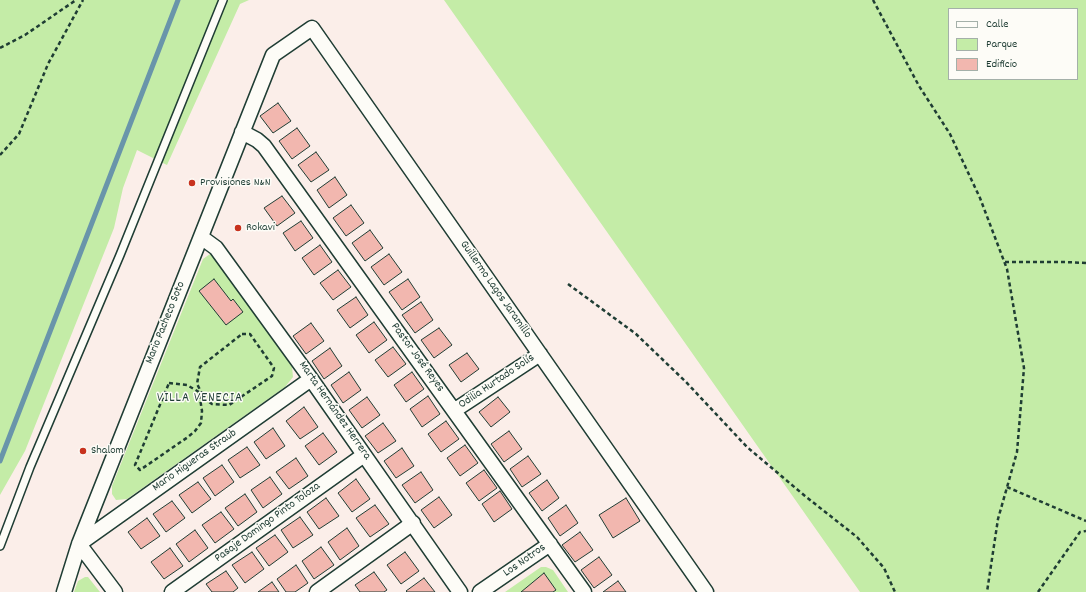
<!DOCTYPE html>
<meta charset="utf-8">
<style>
body{margin:0}
#map{position:relative;width:1086px;height:592px;overflow:hidden;background:#fbeee9;font-family:Dekko,sans-serif}
canvas{display:block}
.legend{position:absolute;left:948px;top:8px;width:130px;height:72px;box-sizing:border-box;background:#fdfcf7;border:1px solid #a4b0a9;margin:0;padding:5px 7px;list-style:none;font-size:12px;color:#1f3d34}
.legend li{display:flex;align-items:center;gap:8px;height:20px}
.legend b{width:20px;border:1px solid #a4b0a9}
</style>
<div id="map">
<canvas width="1086" height="592"></canvas>
<ul class="legend">
<li><b style="height:5px;background:#fdfcf7"></b>Calle</li>
<li><b style="height:11px;background:#c4eca7"></b>Parque</li>
<li><b style="height:11px;background:#f2b7af"></b>Edificio</li>
</ul>
</div>
<script>
const c = document.querySelector('canvas').getContext('2d');
c.lineJoin = 'round';
function paint(path, color) {
  c.fillStyle = color;
  c.fill(path, 'evenodd');
}
function shape(rows) {
  const path = new Path2D();
  for (const r of rows) {
    path.moveTo(r[0], r[1]);
    for (let i = 2; i < r.length; i += 2) path.lineTo(r[i], r[i + 1]);
  }
  return path;
}
function strokePath(path, color, width, dash) {
  c.strokeStyle = color;
  c.lineWidth = width;
  c.lineCap = dash ? 'butt' : 'round';
  c.setLineDash(dash || []);
  c.stroke(path);
}
function label(font, color, halo, rows, align = 'center') {
  c.font = font + ' Dekko,sans-serif';
  c.lineWidth = 3;
  c.setLineDash([]);
  c.textBaseline = 'middle';
  c.strokeStyle = halo;
  c.fillStyle = color;
  for (const [text, x, y, turn = 0] of rows) {
    c.save();
    c.translate(x, y);
    c.rotate((+turn || 0) * Math.PI / 180);
    c.textAlign = isNaN(turn) ? turn : align;
    if (halo) c.strokeText(text, 0, 0);
    c.fillText(text, 0, 0);
    c.restore();
  }
}
const green = shape([
 [0,0,249,0,240,4,167,165,137,150,123,188,114,228,88,293,25,451,0,495],
 [444,0,1086,0,1086,592,860,592],
 [949,9,1077,9,1077,79,949,79],
 [210,254,217,257,292,367,293,377,285,387,127,499,116,500,112,494,112,486,203,259],
 [541,567,546,567,553,570,568,592,505,592],
 [85,577,88,577,100,592,74,592,78,581]
]);
const stream = shape([
 [0,461,178,0]
]);
const building = shape([
 [278,103,291,121,273,133,260,116,278,103],
 [297,128,310,146,292,159,279,141,297,128],
 [316,152,329,170,311,182,298,165,316,152],
 [335,177,347,195,329,208,317,190,335,177],
 [282,196,295,213,277,226,264,208,282,196],
 [351,205,364,223,346,236,333,218,351,205],
 [301,221,313,238,295,251,283,233,301,221],
 [370,230,383,248,365,261,352,243,370,230],
 [320,245,332,262,314,275,302,258,320,245],
 [389,254,402,272,384,285,371,267,389,254],
 [338,270,351,287,333,300,320,283,338,270],
 [214,279,231,301,233,299,243,312,226,325,199,291,214,279],
 [408,279,420,297,402,310,389,292,408,279],
 [356,297,368,315,350,328,337,310,356,297],
 [421,302,433,320,415,333,402,315,421,302],
 [374,322,387,340,369,353,356,335,374,322],
 [311,323,324,341,306,354,293,336,311,323],
 [439,328,452,345,434,358,421,340,439,328],
 [393,347,406,364,388,377,375,360,393,347],
 [330,348,342,366,324,379,312,361,330,348],
 [467,353,479,369,461,382,449,365,467,353],
 [349,372,361,390,343,403,331,385,349,372],
 [412,372,424,389,406,402,394,385,412,372],
 [428,396,440,414,422,427,410,409,428,396],
 [367,397,380,415,362,428,349,410,367,397],
 [498,397,510,412,491,427,479,412,498,397],
 [304,407,318,427,300,439,286,421,304,407],
 [446,421,459,439,441,452,428,434,446,421],
 [383,423,396,441,378,453,365,436,383,423],
 [273,428,285,446,266,459,254,442,273,428],
 [509,431,522,449,504,462,491,444,509,431],
 [323,433,337,452,319,465,305,446,323,433],
 [465,445,478,463,460,476,447,458,465,445],
 [247,447,260,465,240,478,228,460,247,447],
 [402,448,414,466,396,478,384,461,402,448],
 [528,456,541,474,522,487,510,469,528,456],
 [296,458,308,476,289,489,276,472,296,458],
 [222,465,234,482,215,496,203,478,222,465],
 [484,470,497,488,479,501,466,483,484,470],
 [421,472,433,490,415,503,402,485,421,472],
 [270,477,282,494,263,508,251,490,270,477],
 [356,479,370,499,352,512,338,493,356,479],
 [547,480,559,498,542,511,529,493,547,480],
 [198,482,211,499,192,513,179,495,198,482],
 [500,491,512,509,494,522,482,504,500,491],
 [245,494,257,512,238,526,225,508,245,494],
 [439,497,452,515,434,528,421,510,439,497],
 [326,498,339,516,319,529,307,512,326,498],
 [626,498,640,521,613,538,599,515,626,498],
 [172,501,185,518,166,532,153,514,172,501],
 [375,505,389,524,370,537,356,518,375,505],
 [566,505,578,523,560,536,548,518,566,505],
 [221,512,234,529,215,543,202,525,221,512],
 [300,517,313,535,293,548,281,530,300,517],
 [147,518,160,536,141,549,128,532,147,518],
 [347,528,359,546,340,560,328,542,347,528],
 [195,530,208,548,189,562,176,544,195,530],
 [580,532,593,550,575,562,562,545,580,532],
 [275,535,288,552,269,566,256,548,275,535],
 [321,547,334,565,314,579,302,561,321,547],
 [170,548,183,566,164,579,151,562,170,548],
 [252,552,264,569,245,583,232,565,252,552],
 [405,552,419,571,401,584,387,565,405,552],
 [599,557,612,575,594,588,581,570,599,557],
 [296,565,308,583,295,592,286,592,277,579,296,565],
 [226,571,238,588,233,592,212,592,206,584,226,571],
 [374,572,387,590,384,592,360,592,355,585,374,572],
 [544,573,556,590,553,592,521,592,544,573],
 [424,578,435,592,407,592,406,591,424,578],
 [618,581,626,592,603,592,618,581],
 [272,582,279,592,258,592,272,582]
]);
const path = shape([
 [873,0,919,86,950,134,980,198,1007,269,1024,368,1017,452,998,519,987,592],
 [0,48,25,35,76,0],
 [0,155,19,134,48,64,83,0],
 [1005,262,1065,262,1086,263],
 [568,284,636,334,686,382,747,447,805,496,857,537,884,568,895,592],
 [242,334,250,334,274,368,272,376,229,405,212,404,205,399,197,384,200,367,242,334],
 [169,383,187,385,199,392,202,411,201,423,195,431,188,437,140,470,135,465,169,383],
 [1007,487,1086,521],
 [1038,592,1080,532,1086,531]
]);
const service = shape([
 [0,546,30,467,120,255,223,0]
]);
const minor = shape([
 [242,132,257,140,264,146,584,592],
 [201,237,216,248,311,379,460,592],
 [455,410,540,354],
 [64,592,79,544,273,55,312,28,706,592],
 [115,592,79,544,311,379],
 [172,592,364,455],
 [317,592,413,523],
 [480,592,550,544]
]);
const markers = [
 [192,183,4,"#c8321e"],
 [238,228,4,"#c8321e"],
 [83,451,4,"#c8321e"]
];
const poiNames = [
 ["Provisiones N&N",200,183],
 ["Rokavi",246,228],
 ["Shalom",91,451]
];
const streetNames = [
 ["Guillermo Lagos Jaramillo",495,290,55],
 ["Mario Pacheco Soto",166,323,-68],
 ["Pastor José Reyes",417,358,54],
 ["Odilia Hurtado Solís",497,382,-34],
 ["Marta Hernández Herrera",334,411,55],
 ["Mario Higueras Straub",195,461,-35],
 ["Pasaje Domingo Pinto Toloza",268,523,-36],
 ["Los Notros",525,561,-35]
];
const neighbourhoodNames = [
 ["VILLA VENECIA",200,399]
];
paint(green, '#c4eca7');
strokePath(stream, '#6995aa', 5);
paint(building, '#f2b7af');
strokePath(building, '#1f3d34', 1);
strokePath(service, '#1f3d34', 10);
strokePath(minor, '#1f3d34', 17);
strokePath(path, '#1f3d34', 2.5, [4, 3]);
strokePath(service, '#fdfcf7', 7);
strokePath(minor, '#fdfcf7', 14);
for (const [x, y, r, color] of markers) {
  const dot = new Path2D();
  dot.arc(x, y, r, 0, 2 * Math.PI);
  c.fillStyle = color;
  c.fill(dot);
  strokePath(dot, '#fdfcf7', 1.5);
}
label('12px', '#1f3d34', '#fdfcf7', poiNames, 'left');
label('12px', '#1f3d34', '#fdfcf7', streetNames);
c.letterSpacing = '1px';
label('13px', '#1f3d34', '#fdfcf7', neighbourhoodNames);
c.letterSpacing = '0px';
</script>
